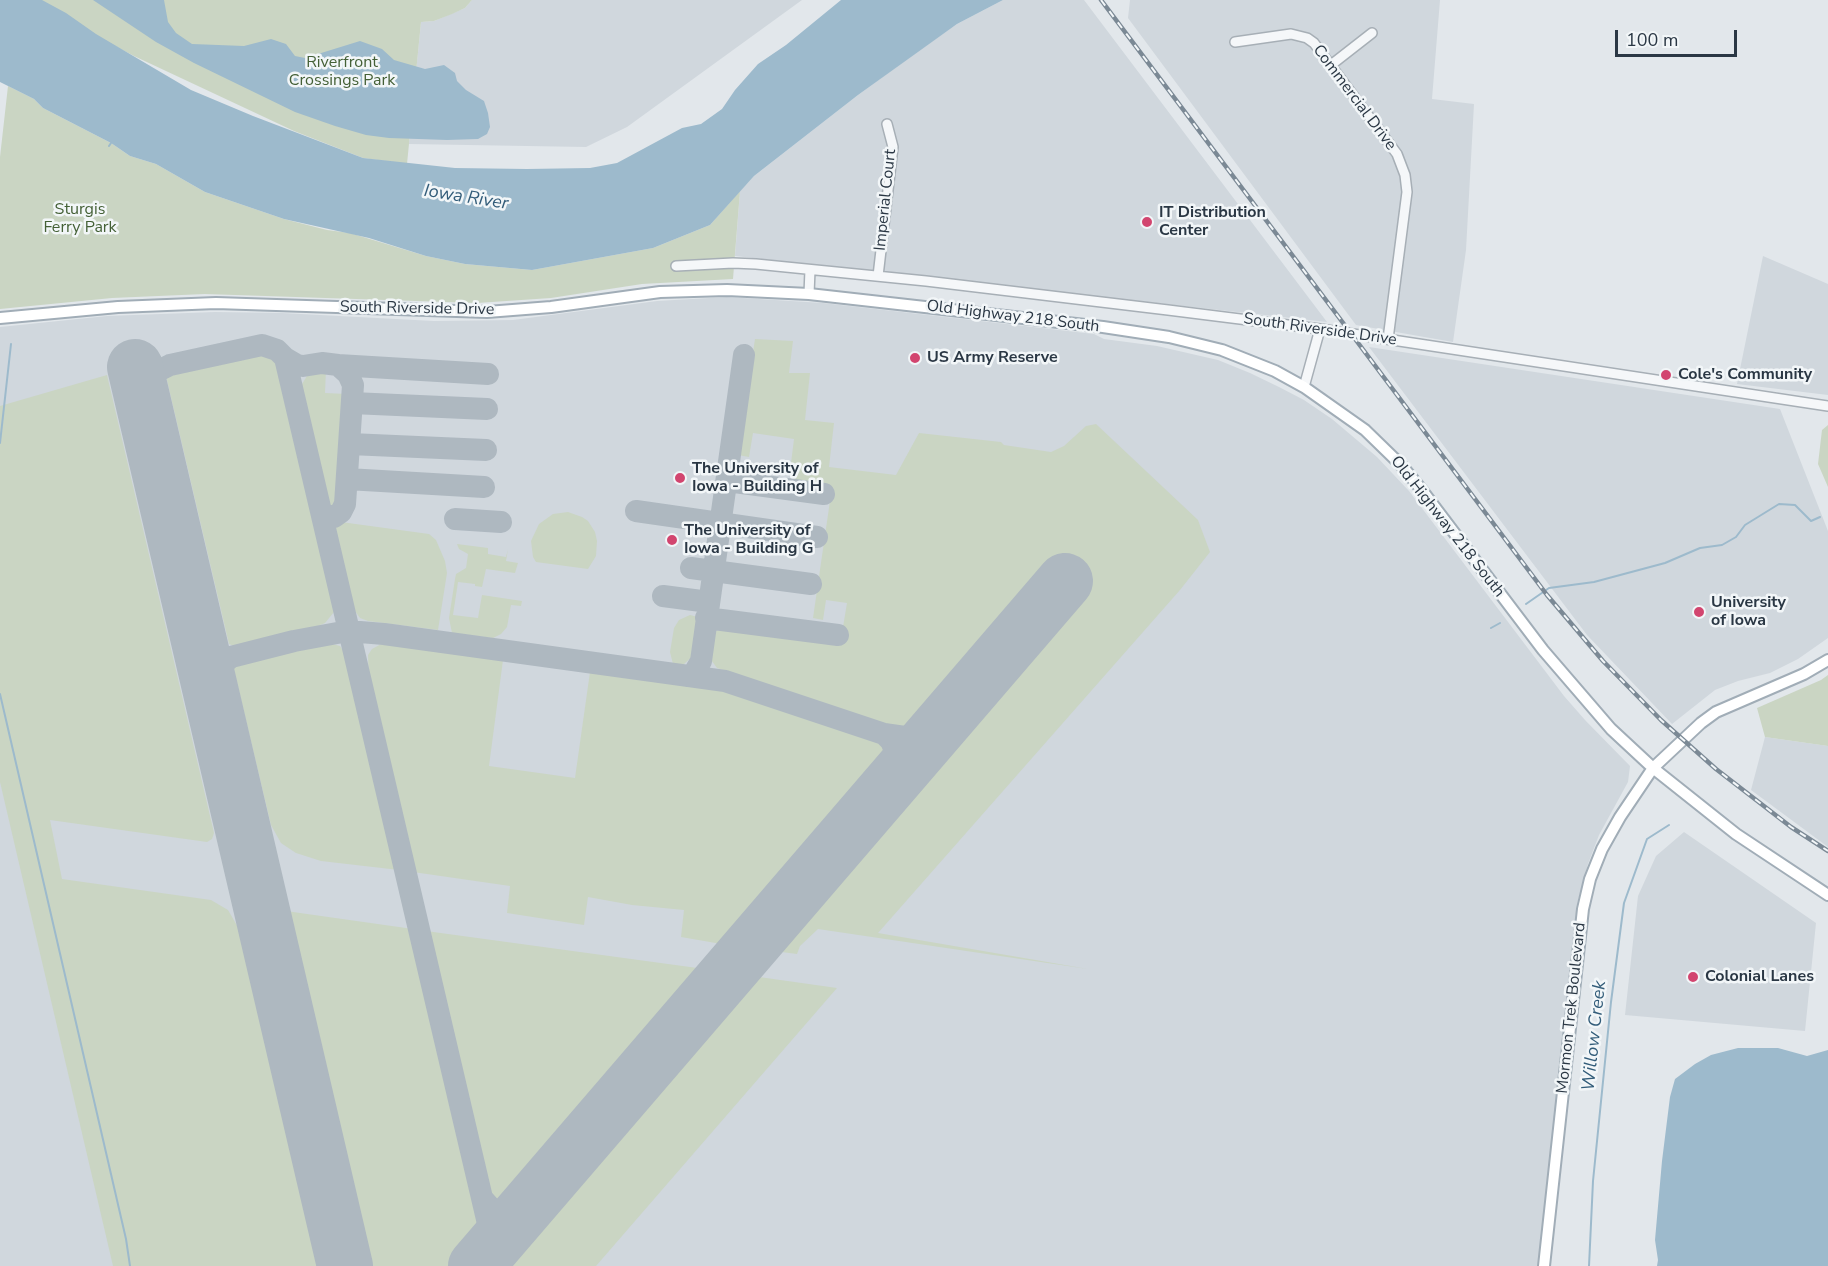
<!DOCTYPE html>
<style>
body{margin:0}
#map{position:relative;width:1828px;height:1266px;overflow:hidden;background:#e2e7eb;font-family:"Nunito Sans",sans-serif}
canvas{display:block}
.scale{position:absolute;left:1615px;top:30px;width:122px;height:27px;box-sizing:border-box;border:3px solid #2a3744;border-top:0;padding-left:8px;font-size:18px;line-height:21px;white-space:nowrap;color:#2a3744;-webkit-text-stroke:4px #f2f6f8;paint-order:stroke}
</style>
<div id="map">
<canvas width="1828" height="1266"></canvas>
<div class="scale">100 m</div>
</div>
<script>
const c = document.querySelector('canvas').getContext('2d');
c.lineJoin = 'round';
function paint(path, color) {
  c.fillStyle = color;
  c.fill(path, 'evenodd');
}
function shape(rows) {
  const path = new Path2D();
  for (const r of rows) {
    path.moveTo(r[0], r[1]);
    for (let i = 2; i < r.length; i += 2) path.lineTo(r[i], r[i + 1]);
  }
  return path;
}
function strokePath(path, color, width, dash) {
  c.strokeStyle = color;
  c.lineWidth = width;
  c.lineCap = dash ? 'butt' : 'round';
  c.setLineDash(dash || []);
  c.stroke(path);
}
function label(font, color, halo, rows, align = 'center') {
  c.font = font + ' "Nunito Sans",sans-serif';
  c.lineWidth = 5;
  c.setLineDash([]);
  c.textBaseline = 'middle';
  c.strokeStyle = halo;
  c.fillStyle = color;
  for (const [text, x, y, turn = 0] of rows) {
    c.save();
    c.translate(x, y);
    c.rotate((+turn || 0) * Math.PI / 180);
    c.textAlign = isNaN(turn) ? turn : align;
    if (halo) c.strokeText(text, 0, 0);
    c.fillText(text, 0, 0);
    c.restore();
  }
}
const built = shape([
 [472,0,802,0,627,127,586,147,409,144,421,22,434,21,465,8],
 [1003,0,1084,0,1327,322,735,256,740,191,754,176,858,95,921,49,957,24],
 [1130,0,1440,0,1432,99,1474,104,1466,250,1453,342,1356,325,1128,18],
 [1763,256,1828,284,1828,395,1737,384],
 [727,297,823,303,1094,334,1104,339,1157,346,1218,360,1250,373,1279,387,1304,400,1332,419,1377,457,1409,491,1564,696,1585,720,1630,766,1628,782,1599,835,1588,864,1577,904,1538,1266,0,1266,0,327,107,316,215,312,282,313,434,321,513,320,657,301],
 [1369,347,1780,409,1828,531,1828,638,1798,659,1770,673,1738,681,1715,690,1672,724,1587,635],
 [1765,737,1828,746,1828,847,1751,790],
 [1684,832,1816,923,1805,1031,1625,1015,1638,896,1656,856]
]);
const green = shape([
 [27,0,472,0,465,8,452,14,434,21,421,22,407,164,363,158,294,131,134,56],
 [8,86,34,99,43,108,111,143,130,156,156,164,205,192,284,219,327,230,350,233,426,256,465,264,532,270,653,248,710,225,740,191,733,279,642,284,551,298,477,303,205,294,112,298,0,309,0,157],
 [755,339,793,341,789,373,810,373,805,420,834,423,829,467,896,475,919,433,1001,442,1004,445,1051,452,1064,446,1086,426,1096,424,1198,520,1210,552,1180,590,878,933,1088,969,818,929,800,946,797,954,766,950,1083,579,1062,560,923,722,914,726,899,728,884,724,717,668,709,657,710,633,723,629,840,645,847,603,826,600,823,620,813,618,832,487,794,482,796,464,791,463,794,439,753,433,749,457,738,455],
 [254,354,266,354,273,360,278,364,283,384,286,386,331,580,334,612,325,623,301,633,236,647,229,644,166,376,176,371],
 [320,370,326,370,325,393,347,394,339,500,337,506,331,509,327,503,301,392,302,384,307,376],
 [107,375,214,833,212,839,207,842,50,820,62,879,211,900,228,910,239,929,324,1266,113,1266,0,782,0,406],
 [1828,425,1828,487,1818,464,1822,430],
 [568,512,582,517,588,521,595,532,597,541,596,556,588,569,536,562,533,557,531,541,539,524,553,514],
 [341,522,429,534,436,540,445,561,447,573,438,630,368,621,360,618,355,611,347,590,334,534,335,527],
 [457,544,488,548,488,554,506,557,508,549,506,561,518,563,515,573,486,569,482,587,475,586,475,584,458,582,453,615,478,618,482,595,522,601,521,606,511,605,507,627,501,634,493,638,452,633,449,618,455,579,456,574,466,568,468,554,459,549],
 [690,615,698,617,699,621,695,654,684,664,673,664,670,652,674,628,679,620],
 [328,643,340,646,346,655,352,675,399,870,321,861,296,853,281,843,271,825,233,666,237,661,250,658,304,646],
 [383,643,503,660,489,766,575,778,590,672,732,692,875,741,884,747,887,751,887,766,733,946,681,937,684,910,632,905,588,897,584,925,507,913,510,886,413,872,369,684,368,655,372,649],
 [1828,675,1828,746,1765,737,1757,708,1821,680],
 [286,911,413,929,481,1220,482,1231,477,1237,479,1240,457,1266,365,1266,326,1079],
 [426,931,712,970,516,1199,512,1201,509,1199,506,1203,493,1198,484,1174],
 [745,975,837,988,596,1266,506,1266,505,1261,510,1255,508,1253,510,1248]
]);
const water = shape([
 [0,0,42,0,66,13,96,34,191,90,253,116,363,158,455,168,527,169,590,168,617,163,682,128,701,124,722,109,735,90,758,64,786,45,841,0,1003,0,957,24,858,95,754,176,710,225,653,248,532,270,465,264,426,256,369,238,284,219,205,192,156,164,130,156,111,143,43,108,34,99,0,82],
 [93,0,164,0,168,22,176,33,192,44,244,46,271,39,286,44,295,56,305,58,360,41,382,49,394,60,425,69,444,65,455,73,457,81,466,90,484,101,488,113,490,127,487,134,478,139,447,140,389,138,366,135,335,126,295,112,194,63,156,42],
 [1738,1048,1778,1048,1807,1056,1828,1050,1828,1266,1657,1266,1658,1260,1655,1240,1662,1161,1670,1097,1675,1079,1695,1064,1711,1055]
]);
const stream = shape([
 [109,146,111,143],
 [0,443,11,344],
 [1526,604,1549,588,1594,582,1665,563,1700,548,1722,545,1736,537,1745,525,1779,504,1795,505,1811,521,1820,517],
 [1491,628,1500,623],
 [0,694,126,1239,130,1266],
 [1589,1266,1593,1181,1611,1002,1624,903,1647,839,1669,825]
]);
const taxiway = shape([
 [285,358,297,365,303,366,322,363,338,365,348,374,353,385,345,504,341,512,334,517,326,515,321,511],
 [338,365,488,374],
 [352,403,487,409],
 [144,405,144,392,150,380,158,371,170,365,262,345,277,350,285,358,490,1232,488,1249,474,1266],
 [350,444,486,450],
 [347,479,484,487],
 [727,481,824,494],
 [636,511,817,537],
 [455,519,501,522],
 [691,568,811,584],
 [663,596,709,602],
 [706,618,838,635],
 [688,676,694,673,701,661,744,355],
 [212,698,212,680,218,668,231,657,294,641,348,631,384,634,725,681,884,734,905,737,925,732,939,724,994,661],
 [841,839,891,781,896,772,896,753,891,741,884,734],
 [482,1198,490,1207,499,1212,509,1213,520,1210,527,1204,577,1147],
 [498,1266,496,1256,500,1242,531,1205]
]);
const runway = shape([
 [135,367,345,1266],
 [476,1266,1065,581]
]);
const minor = shape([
 [1235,42,1291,34,1307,38,1314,43,1397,154,1405,175,1407,192,1388,339],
 [1331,65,1372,33],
 [676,266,733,263,756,264,926,281,1168,310,1320,329,1828,406],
 [878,276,893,147,887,124],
 [809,294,810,270],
 [1304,387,1320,329]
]);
const major = shape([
 [0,318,118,307,216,303,487,312,551,307,660,292,727,290,809,294,1103,327,1169,337,1222,350,1275,371,1304,387,1365,430,1402,466,1421,489,1543,650,1611,729,1653,768,1736,834,1828,895],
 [1544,1266,1583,909,1590,879,1602,849,1620,817,1653,768,1701,723,1716,712,1804,674,1828,660]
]);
const rail = shape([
 [1101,0,1547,595,1603,661,1661,720,1716,769,1791,827,1828,851]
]);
const markers = [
 [1147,222,6,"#d2456f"],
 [915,358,6,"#d2456f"],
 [1666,375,6,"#d2456f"],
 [680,478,6,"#d2456f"],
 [672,540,6,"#d2456f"],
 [1699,612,6,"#d2456f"],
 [1693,977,6,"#d2456f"]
];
const parkNames = [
 ["Riverfront",342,63],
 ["Crossings Park",342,81],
 ["Sturgis",80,210],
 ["Ferry Park",80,228]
];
const streetNames = [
 ["Commercial Drive",1354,98,53],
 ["Imperial Court",886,200,-84],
 ["South Riverside Drive",417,309,1],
 ["Old Highway 218 South",1013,317,7],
 ["South Riverside Drive",1320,330,8],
 ["Old Highway 218 South",1447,527,52],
 ["Mormon Trek Boulevard",1572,1008,-84]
];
const poiNames = [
 ["IT Distribution",1159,213],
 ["Center",1159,231],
 ["US Army Reserve",927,358],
 ["Cole's Community",1678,375],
 ["The University of",692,469],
 ["Iowa - Building H",692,487],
 ["The University of",684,531],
 ["Iowa - Building G",684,549],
 ["University",1711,603],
 ["of Iowa",1711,621],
 ["Colonial Lanes",1705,977]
];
const waterNames = [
 ["Iowa River",466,198,9],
 ["Willow Creek",1595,1036,-84]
];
paint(built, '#d0d7dd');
paint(green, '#cad5c3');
paint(water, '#9dbacc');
strokePath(stream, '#9dbacc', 2);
strokePath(taxiway, '#aeb8c0', 22);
strokePath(runway, '#aeb8c0', 56);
strokePath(minor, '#a7afb6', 12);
strokePath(major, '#a1adb7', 14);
strokePath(minor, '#f5f7f9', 9);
strokePath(major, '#fff', 10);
strokePath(rail, '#7b8995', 4.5);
strokePath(rail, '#f2f6f8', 2, [7]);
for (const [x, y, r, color] of markers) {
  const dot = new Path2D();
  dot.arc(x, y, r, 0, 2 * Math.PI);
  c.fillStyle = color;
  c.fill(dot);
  strokePath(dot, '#f2f6f8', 2);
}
label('16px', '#446036', '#f2f6f8', parkNames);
label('16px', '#2a3744', '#f2f6f8', streetNames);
label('bold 16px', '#2a3744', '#f2f6f8', poiNames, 'left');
label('italic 18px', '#325c79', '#f2f6f8', waterNames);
</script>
